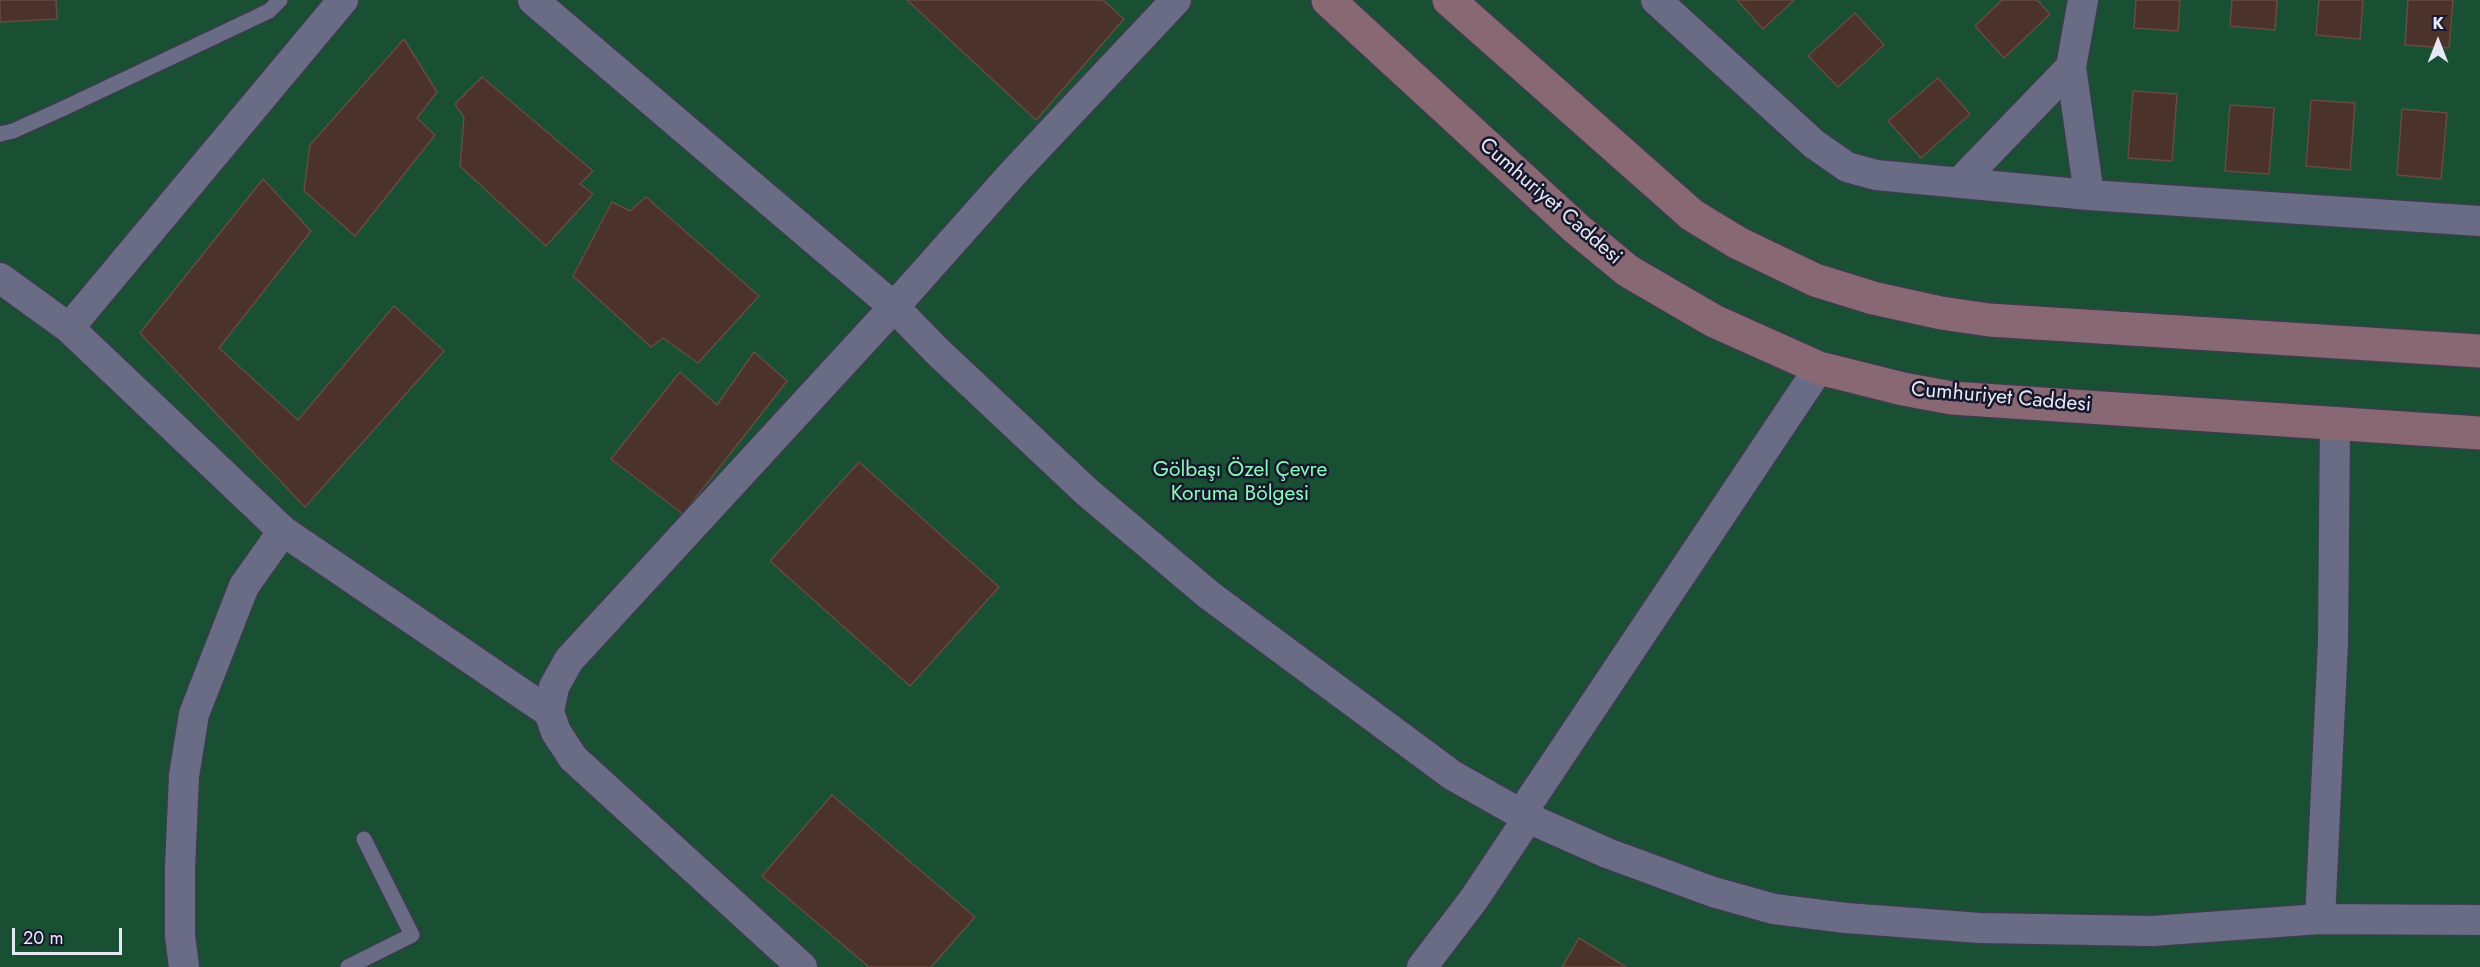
<!DOCTYPE html>
<meta charset="utf-8">
<style>
body{margin:0}
#map{position:relative;width:2480px;height:967px;overflow:hidden;background:#212236;font-family:Jost,sans-serif}
canvas{display:block}
.north{position:absolute;left:2408px;top:12px;width:60px;height:60px;-webkit-text-stroke:4px #17182c;paint-order:stroke;rotate:0deg;font-size:16px;font-weight:700;line-height:24px;text-align:center;color:#e6e8f6}
.north::after{content:'';display:block;margin:auto;width:21px;height:27px;background:#e6e8f6;clip-path:polygon(50% 0,100% 100%,50% 72%,0 100%)}
.scale{position:absolute;left:12px;top:928px;width:110px;height:27px;box-sizing:border-box;border:3px solid #e6e8f6;border-top:0;padding-left:8px;font-size:18px;line-height:21px;white-space:nowrap;color:#e6e8f6;-webkit-text-stroke:4px #17182c;paint-order:stroke}
</style>
<div id="map">
<canvas width="2480" height="967"></canvas>
<div class="north">K</div>
<div class="scale">20 m</div>
</div>
<script>
const c = document.querySelector('canvas').getContext('2d');
c.lineJoin = 'round';
function paint(path, color) {
  c.fillStyle = color;
  c.fill(path, 'evenodd');
}
function shape(rows) {
  const path = new Path2D();
  for (const r of rows) {
    path.moveTo(r[0], r[1]);
    for (let i = 2; i < r.length; i += 2) path.lineTo(r[i], r[i + 1]);
  }
  return path;
}
function strokePath(path, color, width, dash) {
  c.strokeStyle = color;
  c.lineWidth = width;
  c.lineCap = dash ? 'butt' : 'round';
  c.setLineDash(dash || []);
  c.stroke(path);
}
function label(font, color, halo, rows, align = 'center') {
  c.font = font + ' Jost,sans-serif';
  c.lineWidth = 5;
  c.setLineDash([]);
  c.textBaseline = 'middle';
  c.strokeStyle = halo;
  c.fillStyle = color;
  for (const [text, x, y, turn = 0] of rows) {
    c.save();
    c.translate(x, y);
    c.rotate((+turn || 0) * Math.PI / 180);
    c.textAlign = isNaN(turn) ? turn : align;
    if (halo) c.strokeText(text, 0, 0);
    c.fillText(text, 0, 0);
    c.restore();
  }
}
const green = shape([
 [0,0,2480,0,2480,967,0,967]
]);
const building = shape([
 [0,0,56,0,57,19,0,22,0,0],
 [907,0,1103,0,1124,19,1036,120,907,0],
 [1737,0,1794,0,1763,29,1737,0],
 [2002,0,2037,0,2050,14,2004,58,1975,26,2002,0],
 [2136,0,2180,0,2178,31,2134,28,2136,0],
 [2232,0,2277,0,2275,30,2230,26,2232,0],
 [2319,0,2363,0,2360,39,2316,35,2319,0],
 [2408,0,2453,0,2449,48,2405,45,2408,0],
 [1855,13,1884,45,1838,87,1808,56,1855,13],
 [404,39,437,92,417,118,435,135,355,236,304,191,310,145,404,39],
 [482,77,593,171,580,184,593,194,546,246,460,166,464,117,455,104,482,77],
 [1938,78,1970,114,1921,158,1888,121,1938,78],
 [2133,91,2177,94,2172,161,2128,158,2133,91],
 [2311,100,2355,103,2350,170,2306,166,2311,100],
 [2230,105,2274,108,2269,174,2225,171,2230,105],
 [2402,109,2447,113,2441,179,2397,175,2402,109],
 [263,179,311,231,219,348,298,420,394,306,444,351,305,507,140,333,263,179],
 [646,197,759,296,698,363,663,338,651,347,573,276,612,202,630,211,646,197],
 [754,352,787,381,683,514,611,459,680,372,717,405,754,352],
 [859,462,999,587,910,686,770,561,859,462],
 [832,795,975,917,931,967,869,967,762,876,832,795],
 [1579,938,1626,967,1562,967,1579,938]
]);
const lane = shape([
 [0,134,13,131,62,109,269,11,280,0],
 [348,967,412,935,364,839]
]);
const street = shape([
 [343,0,69,328,283,531,549,712],
 [533,0,894,307,938,352,1087,492,1209,595,1452,775,1528,818,1607,853,1713,892,1774,909,1846,918,1980,928,2152,931,2320,919,2480,920],
 [1656,0,1814,144,1847,167,1876,175,2089,195,2480,221],
 [2083,0,2071,67,2089,195],
 [1960,182,2071,67],
 [0,278,69,328],
 [1521,814,1819,368],
 [2320,919,2333,642,2335,423],
 [184,967,180,936,180,868,184,776,194,714,244,586,283,531],
 [802,967,573,758,556,732,549,712,554,687,569,660,894,307,1015,171,1176,0],
 [1422,967,1474,899,1528,818]
]);
const secondary = shape([
 [1328,0,1577,229,1628,271,1714,321,1819,368,1903,389,1952,398,2480,433],
 [1449,0,1692,215,1738,243,1815,280,1873,298,1941,313,1989,320,2480,351]
]);
const streetNames = [
 ["Cumhuriyet Caddesi",1550,202,41],
 ["Cumhuriyet Caddesi",2001,398,5]
];
const parkNames = [
 ["Gölbaşı Özel Çevre",1240,471],
 ["Koruma Bölgesi",1240,495]
];
paint(green, '#195033');
paint(building, '#4b332b');
strokePath(building, '#654b42', 1.5);
strokePath(lane, '#3b3c4d', 18);
strokePath(street, '#3b3c4d', 33);
strokePath(secondary, '#3b3c4d', 36);
strokePath(lane, '#6a6c85', 15);
strokePath(street, '#6a6c85', 30);
strokePath(secondary, '#876873', 33);
label('21px', '#e6e8f6', '#17182c', streetNames);
label('21px', '#87fcb9', '#17182c', parkNames);
</script>
